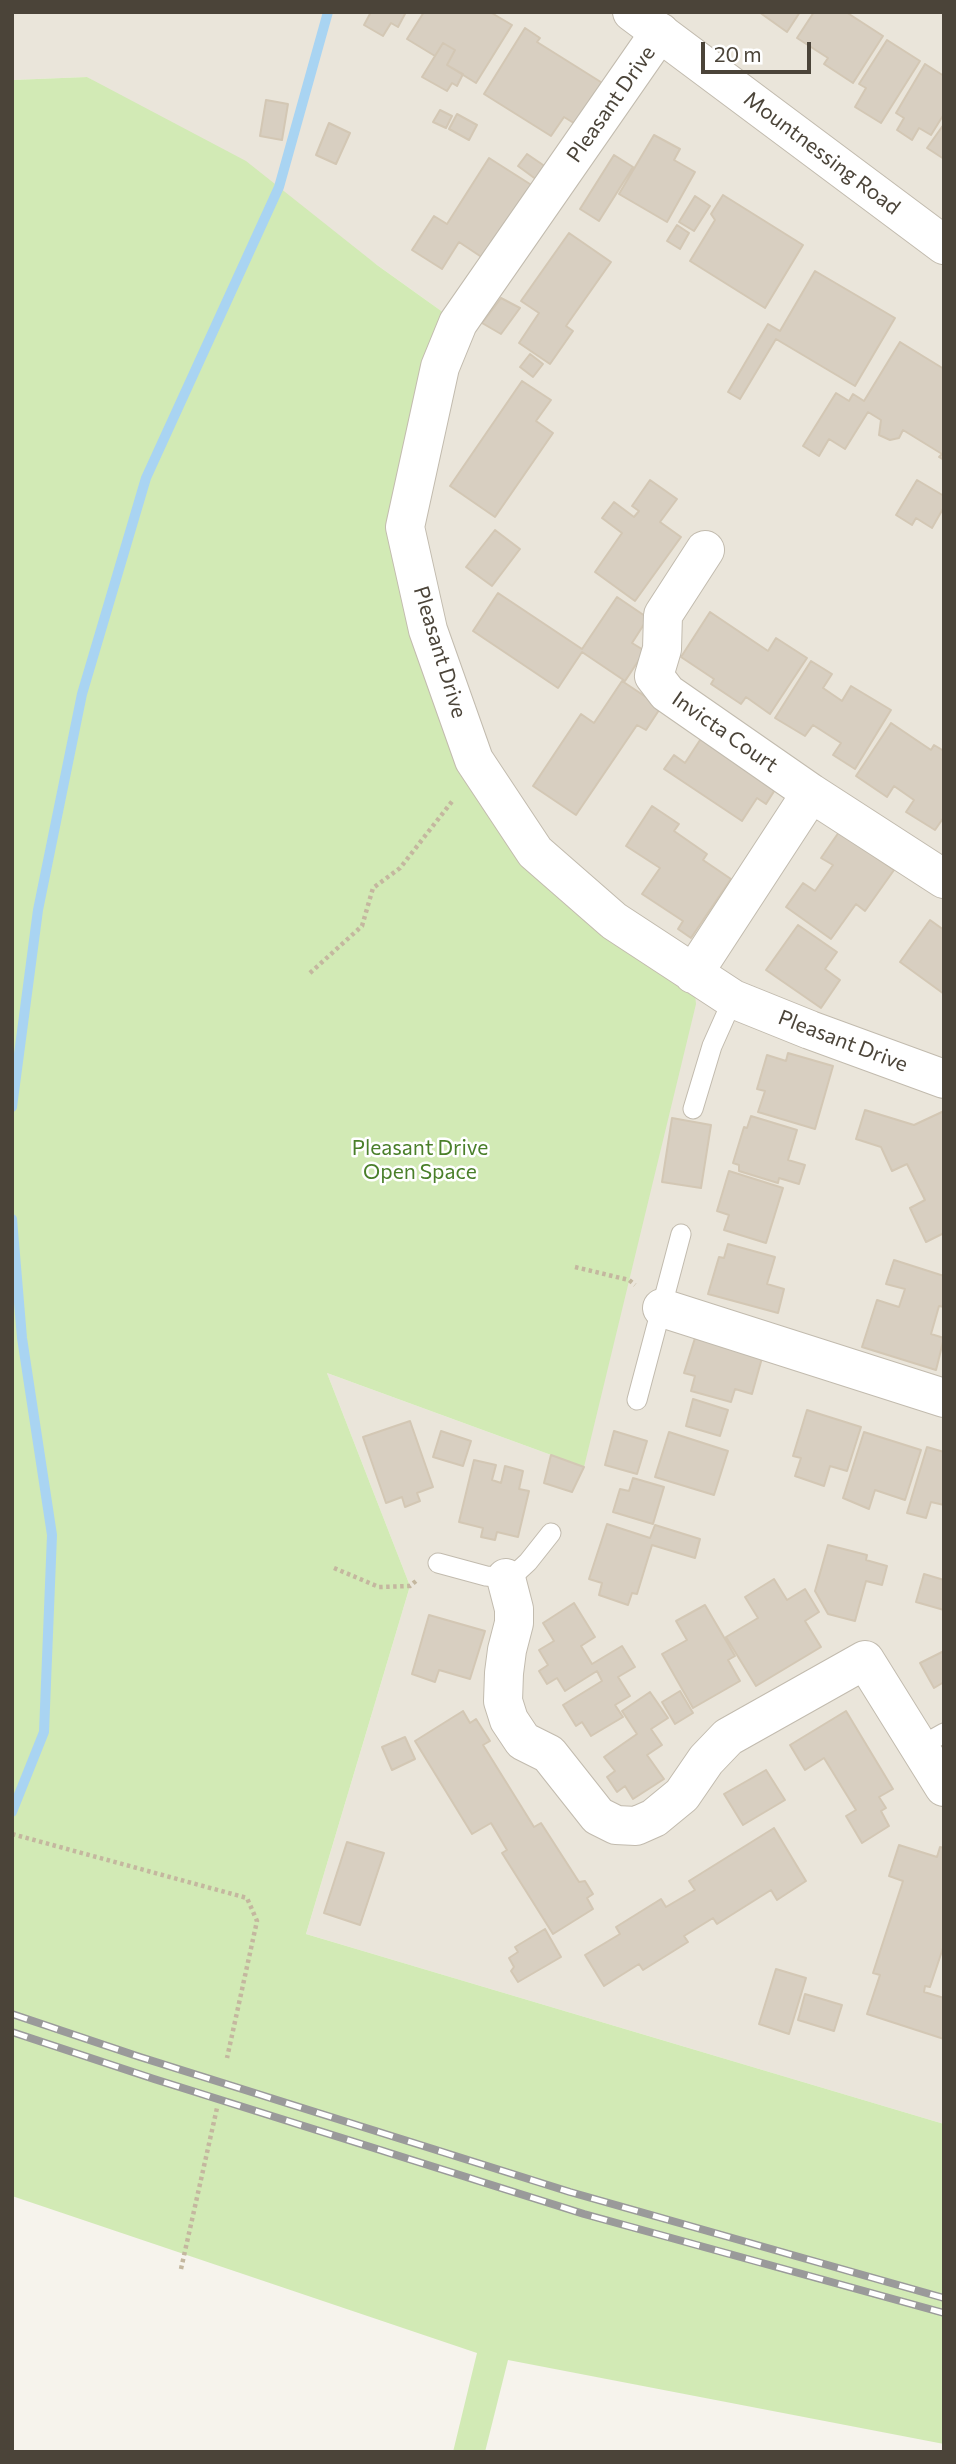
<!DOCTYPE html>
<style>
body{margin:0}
#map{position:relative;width:956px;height:2464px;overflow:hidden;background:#f6f3ec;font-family:Commissioner,sans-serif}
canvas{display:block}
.frame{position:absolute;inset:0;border:14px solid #4b4439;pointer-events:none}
.scale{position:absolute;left:701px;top:42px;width:110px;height:32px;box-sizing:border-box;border:4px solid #4b4439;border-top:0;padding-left:9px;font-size:21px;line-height:24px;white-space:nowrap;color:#4b4439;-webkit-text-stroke:5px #fff;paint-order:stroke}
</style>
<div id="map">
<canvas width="956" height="2464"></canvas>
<div class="frame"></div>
<div class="scale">20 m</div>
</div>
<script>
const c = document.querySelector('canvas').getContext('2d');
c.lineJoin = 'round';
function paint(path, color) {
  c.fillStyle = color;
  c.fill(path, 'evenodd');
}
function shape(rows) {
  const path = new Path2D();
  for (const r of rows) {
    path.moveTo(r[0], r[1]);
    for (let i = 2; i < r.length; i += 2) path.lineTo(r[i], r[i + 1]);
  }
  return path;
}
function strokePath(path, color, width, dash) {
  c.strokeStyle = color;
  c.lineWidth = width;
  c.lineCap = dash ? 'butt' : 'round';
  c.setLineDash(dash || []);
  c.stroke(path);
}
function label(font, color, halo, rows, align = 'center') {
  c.font = font + ' Commissioner,sans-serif';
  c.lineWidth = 5;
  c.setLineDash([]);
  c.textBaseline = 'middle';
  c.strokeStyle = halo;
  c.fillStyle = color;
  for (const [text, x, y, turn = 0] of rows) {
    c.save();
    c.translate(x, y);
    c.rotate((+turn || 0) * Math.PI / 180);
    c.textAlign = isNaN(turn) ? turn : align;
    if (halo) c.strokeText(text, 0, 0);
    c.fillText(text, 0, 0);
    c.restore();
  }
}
const residential = shape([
 [12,12,944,12,944,2124,306,1934,410,1586,327,1373,584,1467,614,921,474,760,405,527,458,323,377,265,87,77,12,80]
]);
const green = shape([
 [87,77,246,161,377,265,458,323,405,527,506,810,693,974,696,1004,584,1467,327,1373,410,1586,306,1934,944,2124,944,2444,508,2360,485,2452,453,2452,477,2353,12,2196,12,80]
]);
const stream = shape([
 [12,1107,38,910,82,694,146,478,279,187,328,12],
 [12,1219,22,1338,52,1535,44,1732,12,1812]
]);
const building = shape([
 [371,12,406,12,398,27,391,23,383,36,364,25,371,12],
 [424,12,490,12,512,25,476,83,447,65,455,50,443,43,435,56,407,39,424,12],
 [759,12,800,12,787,32,759,12],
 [814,12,846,12,883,36,853,83,824,64,828,58,797,38,814,12],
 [525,28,540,38,537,42,604,84,577,125,564,117,551,136,484,94,525,28],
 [887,40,920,61,881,123,855,107,866,88,859,84,887,40],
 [443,43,455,50,447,65,463,74,457,86,452,83,447,91,422,77,443,43],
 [925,64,944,76,944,114,931,135,919,128,912,140,897,130,904,118,896,113,925,64],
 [266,100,288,104,282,140,260,136,266,100],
 [440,110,452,116,446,128,433,122,440,110],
 [457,114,477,125,469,140,449,129,457,114],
 [329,123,350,133,336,164,316,155,329,123],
 [944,124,944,159,927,148,944,124],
 [654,135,680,149,674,160,695,172,667,222,619,194,654,135],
 [527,154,546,167,537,180,518,166,527,154],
 [614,155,633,167,599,221,580,209,614,155],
 [489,158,533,186,486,260,459,242,442,269,412,250,434,216,447,224,489,158],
 [723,195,803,245,765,308,690,261,715,220,711,214,723,195],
 [695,196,710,206,694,231,679,222,695,196],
 [677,225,689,233,680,249,667,241,677,225],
 [569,233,611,262,566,326,573,331,550,364,519,343,539,313,521,301,569,233],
 [815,271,895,318,855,386,776,339,740,399,728,392,768,324,780,331,815,271],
 [501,298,520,308,501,334,482,323,501,298],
 [900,342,944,369,944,460,939,457,942,454,903,430,899,438,890,440,879,435,881,420,868,412,845,449,829,439,819,456,803,446,836,393,849,401,853,394,864,401,900,342],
 [530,354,543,364,533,377,520,367,530,354],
 [522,381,551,400,536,421,553,433,495,517,450,486,522,381],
 [650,480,677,499,660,522,681,537,635,601,595,572,622,533,602,518,614,502,634,517,639,511,632,506,650,480],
 [917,480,944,496,944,507,932,528,916,518,912,525,896,515,917,480],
 [495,530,520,549,492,586,466,567,495,530],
 [498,593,582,649,617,597,648,618,632,643,645,651,625,681,582,652,558,688,473,631,498,593],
 [710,612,768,651,776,638,807,658,770,714,746,697,741,704,711,684,714,679,681,657,710,612],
 [811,661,832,674,823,688,842,701,851,686,891,710,855,769,833,755,841,743,813,725,805,736,775,718,811,661],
 [622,681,661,707,646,730,637,725,576,815,533,786,581,714,594,723,622,681],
 [891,723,931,750,934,745,944,751,944,817,935,830,906,812,914,800,894,786,887,797,856,776,891,723],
 [704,734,778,785,766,804,757,798,742,821,664,769,674,755,685,763,704,734],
 [652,806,679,824,674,831,707,854,703,860,731,879,691,938,678,929,683,921,642,894,660,868,626,846,652,806],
 [839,832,894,870,865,911,856,904,831,939,786,907,803,883,815,891,833,865,821,858,839,832],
 [930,920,944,930,944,994,900,962,930,920],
 [798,925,837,952,825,969,840,980,821,1008,766,970,798,925],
 [788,1053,833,1066,815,1129,758,1112,765,1091,757,1089,767,1055,786,1061,788,1053],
 [865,1110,914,1125,944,1111,944,1233,926,1242,910,1208,925,1200,907,1164,892,1171,881,1147,856,1139,865,1110],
 [751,1116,797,1130,788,1160,805,1165,799,1184,779,1178,778,1183,739,1171,739,1165,733,1163,744,1127,747,1128,751,1116],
 [672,1118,711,1125,701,1188,662,1182,672,1118],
 [729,1171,783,1188,766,1243,724,1230,729,1215,717,1211,729,1171],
 [728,1244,775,1257,767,1284,784,1289,778,1313,708,1294,719,1257,724,1258,728,1244],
 [894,1260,944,1276,944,1307,939,1306,931,1334,944,1338,936,1370,862,1347,877,1300,899,1307,905,1289,886,1284,894,1260],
 [695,1338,762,1358,752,1394,735,1389,731,1402,691,1391,695,1376,684,1373,695,1338],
 [693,1399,728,1410,720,1436,686,1426,693,1399],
 [807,1410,861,1427,847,1471,830,1466,824,1486,795,1476,801,1458,793,1456,807,1410],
 [410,1421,433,1487,417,1493,420,1501,405,1507,402,1497,386,1503,363,1437,410,1421],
 [441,1431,471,1441,463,1466,433,1457,441,1431],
 [614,1431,647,1441,637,1474,605,1465,614,1431],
 [669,1432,728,1451,714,1495,655,1477,669,1432],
 [864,1432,921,1450,905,1500,875,1490,869,1509,843,1498,864,1432],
 [927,1447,944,1452,944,1505,931,1502,926,1518,907,1513,927,1447],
 [551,1455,584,1467,572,1492,544,1483,551,1455],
 [474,1460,496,1465,492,1480,501,1483,505,1466,523,1471,519,1489,529,1491,518,1537,497,1532,495,1540,481,1537,483,1528,459,1522,474,1460],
 [633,1478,664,1487,653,1524,613,1512,620,1489,629,1491,633,1478],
 [607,1524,650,1538,655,1525,700,1539,695,1558,652,1545,637,1594,632,1593,628,1605,599,1595,602,1583,589,1579,607,1524],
 [828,1545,867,1555,866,1560,887,1566,882,1585,866,1581,855,1621,828,1614,815,1591,828,1545],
 [924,1574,944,1580,944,1610,916,1602,924,1574],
 [774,1579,787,1600,805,1589,819,1612,805,1621,821,1647,756,1686,726,1637,758,1618,745,1597,774,1579],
 [574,1603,595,1637,581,1646,592,1664,622,1646,635,1667,618,1677,630,1696,615,1705,623,1717,591,1736,582,1722,576,1726,563,1705,602,1681,597,1671,565,1691,557,1678,547,1684,539,1671,548,1665,539,1650,554,1641,543,1623,574,1603],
 [705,1605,735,1656,728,1660,740,1681,693,1708,662,1654,687,1640,676,1621,705,1605],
 [429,1615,485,1631,470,1679,439,1670,435,1682,412,1674,429,1615],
 [944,1651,944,1682,934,1688,920,1663,944,1651],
 [680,1691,693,1713,675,1724,662,1702,680,1691],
 [650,1692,668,1718,651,1729,662,1745,647,1755,664,1779,633,1799,625,1786,617,1792,607,1777,615,1771,604,1757,637,1734,622,1711,650,1692],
 [463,1711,470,1723,476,1719,490,1741,483,1745,534,1827,541,1823,579,1882,585,1881,593,1894,587,1898,593,1909,553,1934,502,1853,507,1850,491,1823,472,1834,415,1741,463,1711],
 [846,1711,893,1789,879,1797,886,1808,881,1811,889,1826,862,1843,846,1816,856,1810,824,1758,805,1770,790,1745,846,1711],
 [405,1737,415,1759,392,1770,382,1747,405,1737],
 [766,1770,785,1800,743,1825,724,1794,766,1770],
 [774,1828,806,1881,777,1900,771,1890,717,1924,713,1918,684,1936,688,1942,643,1970,639,1964,604,1986,585,1955,620,1934,616,1927,661,1899,666,1907,695,1890,689,1881,774,1828],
 [347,1842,384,1853,360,1925,324,1913,347,1842],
 [899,1845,937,1857,940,1847,944,1848,944,1945,930,1987,925,1986,924,1992,944,1998,944,2039,867,2014,880,1975,873,1973,903,1881,889,1876,899,1845],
 [545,1929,561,1957,518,1982,511,1971,514,1967,509,1958,518,1952,515,1947,545,1929],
 [776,1969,806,1978,789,2034,759,2024,776,1969],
 [805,1994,842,2005,834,2031,798,2020,805,1994]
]);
const path = shape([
 [310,973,362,926,373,888,400,868,454,799],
 [575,1267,629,1280,635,1285],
 [334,1568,379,1587,410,1586,416,1581],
 [12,1834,247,1898,257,1921,227,2058],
 [181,2269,217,2108]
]);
const service = shape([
 [693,1109,712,1046,733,999],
 [637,1400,681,1234],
 [438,1563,486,1576,506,1578,514,1575,528,1562,551,1533],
 [919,1747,944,1733]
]);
const minor = shape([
 [660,32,458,323,440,367,405,527,428,630,474,760,535,852,614,921,733,999,810,1030,944,1079],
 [705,550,663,615,662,649,654,676,667,693,811,793,944,879],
 [693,974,811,793],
 [662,1308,944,1398],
 [506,1578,514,1609,514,1623,507,1650,504,1673,503,1701,509,1720,523,1741,549,1754,598,1816,616,1825,636,1826,654,1818,682,1795,706,1760,728,1737,865,1660,944,1787]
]);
const tertiary = shape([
 [632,12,944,245]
]);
const rail = shape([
 [12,2014,140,2057,570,2192,944,2298],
 [12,2032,154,2079,584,2214,944,2313]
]);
const streetNames = [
 ["Pleasant Drive",611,104,-55],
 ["Mountnessing Road",822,153,37],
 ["Pleasant Drive",440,652,73],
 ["Invicta Court",725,732,35],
 ["Pleasant Drive",843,1041,21]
];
const parkNames = [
 ["Pleasant Drive",420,1148],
 ["Open Space",420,1172]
];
paint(residential, '#eae5da');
paint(green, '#d2eab5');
strokePath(stream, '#a9d4f2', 10);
paint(building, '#d8cfc1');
strokePath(building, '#d3c7b4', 2);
strokePath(service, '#c2bbae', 21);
strokePath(minor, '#c2bbae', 40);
strokePath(tertiary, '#c2bbae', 40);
strokePath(path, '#c4b79f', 4.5, [3.5, 3.5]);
strokePath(service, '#fff', 19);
strokePath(minor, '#fff', 38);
strokePath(tertiary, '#fff', 38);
strokePath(rail, '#9a9a9a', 8);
strokePath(rail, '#fff', 5, [16]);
label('21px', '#4b4439', '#fff', streetNames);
label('21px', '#4a7f2a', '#fff', parkNames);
</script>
